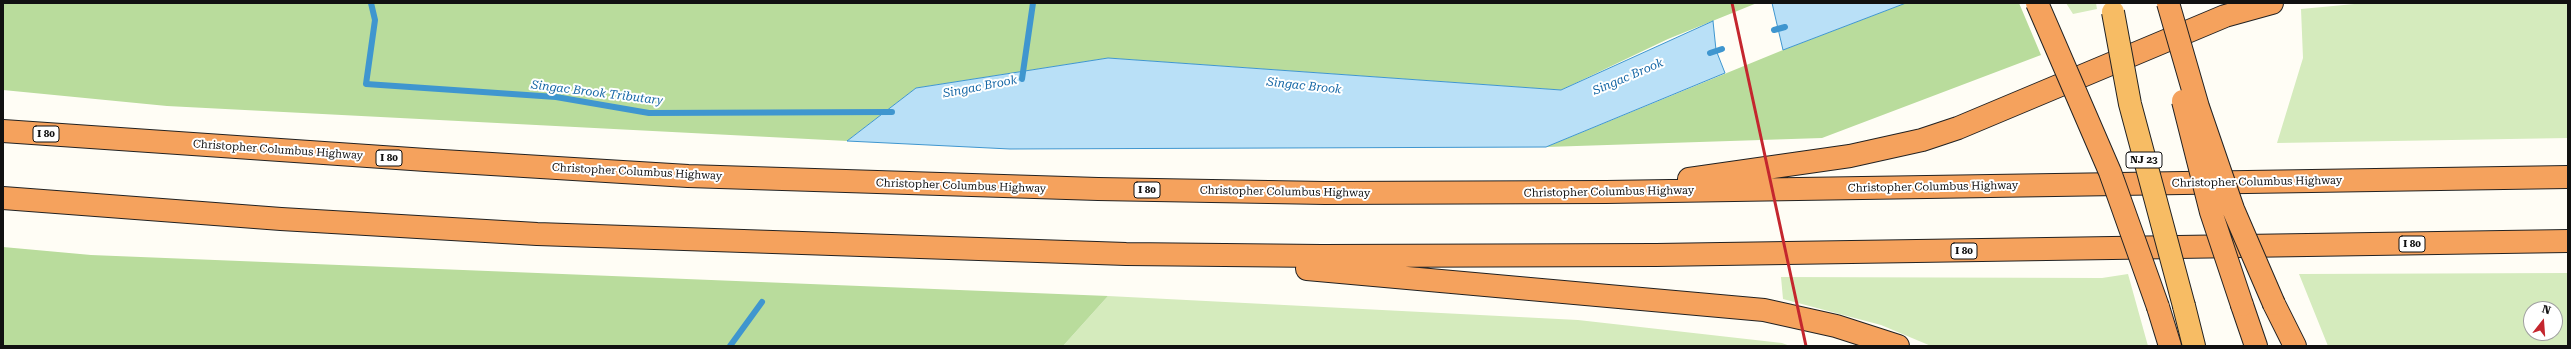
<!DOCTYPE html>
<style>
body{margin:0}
#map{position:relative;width:2571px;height:349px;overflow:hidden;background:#fffdf5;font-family:"Roboto Serif",serif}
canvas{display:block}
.frame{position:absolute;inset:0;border:4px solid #111;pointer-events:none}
.north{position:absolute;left:2523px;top:301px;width:40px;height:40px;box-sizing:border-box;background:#fff;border:1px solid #a0a0a0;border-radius:50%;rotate:17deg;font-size:11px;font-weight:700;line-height:16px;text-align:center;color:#111}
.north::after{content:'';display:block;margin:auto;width:14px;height:18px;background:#c4262e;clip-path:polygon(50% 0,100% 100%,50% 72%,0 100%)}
</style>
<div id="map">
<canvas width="2571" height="349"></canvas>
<div class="frame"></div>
<div class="north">N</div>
</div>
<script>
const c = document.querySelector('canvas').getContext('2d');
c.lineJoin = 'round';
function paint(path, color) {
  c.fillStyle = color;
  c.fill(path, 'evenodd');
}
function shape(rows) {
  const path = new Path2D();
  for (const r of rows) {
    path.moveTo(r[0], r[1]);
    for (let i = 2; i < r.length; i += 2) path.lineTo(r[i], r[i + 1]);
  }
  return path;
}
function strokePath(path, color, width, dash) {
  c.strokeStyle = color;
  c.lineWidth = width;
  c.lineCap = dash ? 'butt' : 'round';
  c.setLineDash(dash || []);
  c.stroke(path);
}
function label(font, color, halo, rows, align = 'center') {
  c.font = font + ' "Roboto Serif",serif';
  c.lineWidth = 4;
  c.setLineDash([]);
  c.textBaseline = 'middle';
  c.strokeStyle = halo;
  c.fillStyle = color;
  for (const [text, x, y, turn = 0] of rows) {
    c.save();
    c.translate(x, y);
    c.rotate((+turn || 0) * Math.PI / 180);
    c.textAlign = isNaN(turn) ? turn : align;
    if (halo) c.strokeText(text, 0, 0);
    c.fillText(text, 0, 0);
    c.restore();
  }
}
const green = shape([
 [2066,3,2096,3,2097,9,2073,14],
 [2365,3,2568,3,2568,138,2277,143,2303,58,2301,9],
 [2568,273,2568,346,2328,346,2299,274],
 [2531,309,2555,309,2555,333,2531,333],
 [2128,274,2148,346,1931,346,1881,325,1783,299,1781,277,2102,278],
 [1108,296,1578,320,1782,343,1790,346,1063,346]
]);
const forest = shape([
 [3,3,1757,3,1668,39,1561,90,1108,58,916,88,847,141,167,106,3,90],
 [1906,3,2019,3,2041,55,1822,138,1546,147,1783,50],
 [3,247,91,255,1108,296,1063,346,3,346]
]);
const water = shape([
 [1772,3,1906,3,1783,50,1772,3],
 [1713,21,1716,50,1725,73,1546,147,1010,149,847,141,916,88,1108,58,1561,90,1713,21]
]);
const stream = shape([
 [371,3,375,20,366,84,556,97,649,113,892,112],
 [1774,30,1785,27],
 [1710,53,1722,49],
 [1022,79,1033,3],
 [730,346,762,302]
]);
const trunk = shape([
 [2184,306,2194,346]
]);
const motorway = shape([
 [3,131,426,160,688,176,1098,189,1325,193,1606,192,2568,177],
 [1689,179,1850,156,1922,140,1958,128,2225,16,2272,3],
 [3,198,281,219,537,234,1126,254,1322,256,1656,255,2568,241],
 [1307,269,1764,310,1836,326,1898,346],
 [2274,304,2295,346],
 [2242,305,2256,346],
 [2158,307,2170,346]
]);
const rail = shape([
 [1732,3,1806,346]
]);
const trunkBridge = shape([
 [2113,12,2130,104,2184,306]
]);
const motorwayBridge = shape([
 [2037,3,2110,172,2158,307],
 [2168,3,2198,107,2233,209,2274,304],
 [2183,101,2211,212,2242,305]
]);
const shields = [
 [46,134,26],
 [389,158,26],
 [2144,160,36],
 [1147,190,26],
 [2412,244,26],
 [1964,251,26]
];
const shieldNames = [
 ["I 80",46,134],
 ["I 80",389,158],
 ["NJ 23",2144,160],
 ["I 80",1147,190],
 ["I 80",2412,244],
 ["I 80",1964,251]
];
const streetNames = [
 ["Christopher Columbus Highway",278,150,4],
 ["Christopher Columbus Highway",637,172,3],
 ["Christopher Columbus Highway",2257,182,-1],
 ["Christopher Columbus Highway",961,186,2],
 ["Christopher Columbus Highway",1933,187,-1],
 ["Christopher Columbus Highway",1285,192,1],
 ["Christopher Columbus Highway",1609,192,-1]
];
const waterNames = [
 ["Singac Brook",1628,77,-23],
 ["Singac Brook",1304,86,6],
 ["Singac Brook",980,87,-11],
 ["Singac Brook Tributary",597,93,7]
];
paint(green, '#d5ebbd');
paint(forest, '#b9dc9c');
paint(water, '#b9e0f7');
strokePath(water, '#3f96cf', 1);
strokePath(stream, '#3f96cf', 6);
strokePath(trunk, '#222', 24);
strokePath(motorway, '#222', 24);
strokePath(trunk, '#f7bc64', 22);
strokePath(motorway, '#f5a25d', 22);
strokePath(rail, '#c4262e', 3);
strokePath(trunkBridge, '#222', 24, []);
strokePath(motorwayBridge, '#222', 24, []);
strokePath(trunkBridge, '#f7bc64', 22);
strokePath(motorwayBridge, '#f5a25d', 22);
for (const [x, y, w] of shields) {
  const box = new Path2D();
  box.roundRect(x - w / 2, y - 8, w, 16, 3);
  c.fillStyle = '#fff';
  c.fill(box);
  strokePath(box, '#111', 1);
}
label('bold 10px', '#111', null, shieldNames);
label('11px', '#111', '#fff', streetNames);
label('italic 12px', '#1768a6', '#fff', waterNames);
</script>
